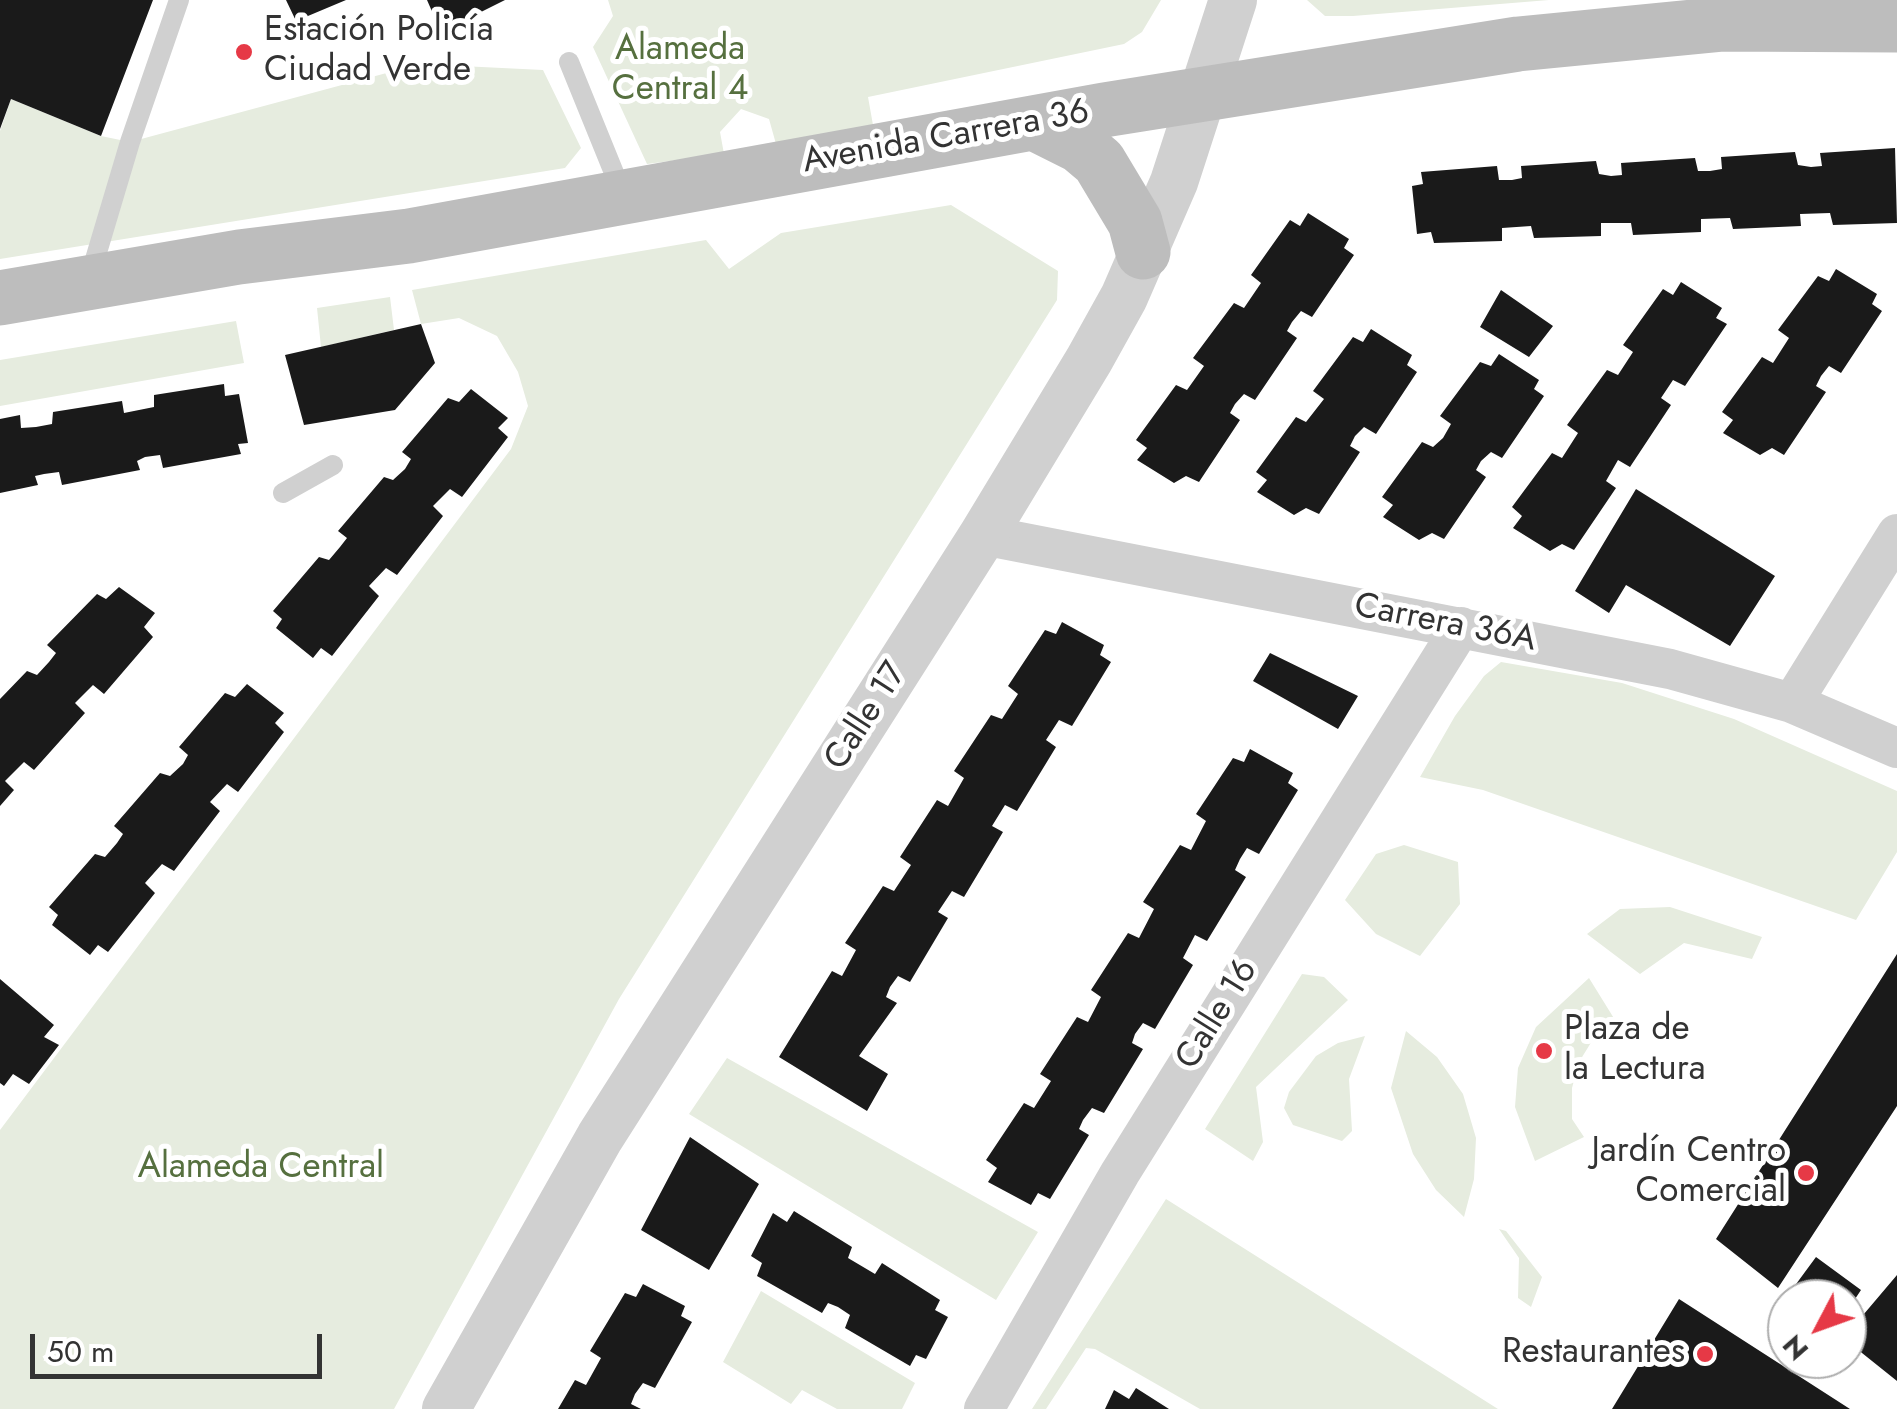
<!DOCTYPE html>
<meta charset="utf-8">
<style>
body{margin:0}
#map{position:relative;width:1897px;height:1409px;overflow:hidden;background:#fff;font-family:Jost,sans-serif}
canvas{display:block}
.north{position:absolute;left:1767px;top:1279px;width:100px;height:100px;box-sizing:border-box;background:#fff;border:2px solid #adadad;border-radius:50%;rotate:229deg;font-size:28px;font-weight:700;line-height:40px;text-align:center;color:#333}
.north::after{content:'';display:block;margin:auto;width:35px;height:45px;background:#e63946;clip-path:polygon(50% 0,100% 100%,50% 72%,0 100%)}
.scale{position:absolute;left:30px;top:1334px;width:292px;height:45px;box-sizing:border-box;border:5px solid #333;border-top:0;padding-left:12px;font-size:30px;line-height:35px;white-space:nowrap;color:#333;-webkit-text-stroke:8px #fff;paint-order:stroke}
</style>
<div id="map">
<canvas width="1897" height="1409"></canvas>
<div class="north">N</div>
<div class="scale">50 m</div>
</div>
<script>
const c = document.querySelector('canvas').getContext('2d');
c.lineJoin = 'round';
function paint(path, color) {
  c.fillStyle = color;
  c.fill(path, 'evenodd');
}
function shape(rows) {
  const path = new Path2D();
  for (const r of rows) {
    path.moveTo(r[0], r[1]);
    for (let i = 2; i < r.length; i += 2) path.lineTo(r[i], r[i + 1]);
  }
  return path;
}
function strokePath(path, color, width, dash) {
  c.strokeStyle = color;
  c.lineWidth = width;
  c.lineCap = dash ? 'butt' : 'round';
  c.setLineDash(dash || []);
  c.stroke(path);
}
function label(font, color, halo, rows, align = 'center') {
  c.font = font + ' Jost,sans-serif';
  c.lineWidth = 10;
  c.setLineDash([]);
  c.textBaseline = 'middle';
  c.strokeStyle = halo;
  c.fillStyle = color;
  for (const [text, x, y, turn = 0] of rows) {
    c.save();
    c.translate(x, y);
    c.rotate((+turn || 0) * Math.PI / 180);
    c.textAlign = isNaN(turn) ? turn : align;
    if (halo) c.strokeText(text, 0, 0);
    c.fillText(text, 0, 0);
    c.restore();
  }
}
const green = shape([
 [608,0,1161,0,1142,32,1124,44,868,97,873,125,776,144,769,119,741,109,720,132,724,154,647,164,593,47,613,16],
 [1307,0,1549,0,1353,16,1325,16],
 [420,64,543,70,581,148,565,168,0,259,0,131,11,99,101,136,130,142],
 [951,205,1058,271,1057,300,619,999,394,1409,0,1409,0,1130,511,449,528,406,518,372,497,336,459,318,421,324,412,290,706,240,729,269,781,233],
 [390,297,394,330,321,347,317,308],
 [236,321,244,363,0,406,0,360],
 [1501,662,1622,683,1734,719,1897,791,1897,852,1856,920,1483,790,1420,777,1455,716,1484,676],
 [1404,845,1458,862,1460,904,1420,956,1376,934,1345,900,1376,854],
 [1670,907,1762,937,1752,959,1684,943,1640,974,1587,934,1620,909],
 [1302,974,1324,977,1348,1000,1256,1087,1263,1142,1253,1161,1205,1129],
 [1589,978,1615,1020,1592,1041,1579,1062,1572,1088,1572,1119,1584,1137,1535,1161,1515,1107,1518,1068,1536,1027],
 [1406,1031,1437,1057,1463,1094,1476,1138,1474,1179,1464,1217,1436,1190,1413,1154,1391,1088],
 [1365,1036,1349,1079,1352,1131,1342,1141,1293,1125,1284,1108,1289,1092,1316,1056,1338,1043],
 [727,1058,1038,1232,996,1300,689,1114],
 [1166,1199,1498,1409,1200,1409,1095,1349,1086,1348,1046,1409,1032,1409],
 [1499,1229,1506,1231,1542,1277,1531,1307,1518,1298,1519,1258],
 [761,1291,915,1383,902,1409,837,1409,802,1390,791,1404,723,1362]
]);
const building = shape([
 [0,0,153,0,101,136,11,99,0,129],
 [286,0,346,0,296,21],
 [427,0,505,0,441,32],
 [1895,148,1897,223,1833,225,1830,213,1800,214,1801,226,1733,229,1730,218,1701,219,1701,232,1633,235,1631,223,1601,223,1601,236,1534,238,1531,226,1502,228,1502,241,1434,243,1431,232,1417,234,1412,186,1423,184,1421,172,1497,166,1499,180,1512,180,1522,178,1521,166,1596,161,1599,174,1611,176,1622,175,1621,163,1695,158,1698,171,1710,171,1722,169,1721,157,1795,152,1798,165,1811,167,1822,166,1820,153],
 [1308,213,1349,239,1344,248,1354,255,1312,317,1301,311,1292,322,1287,331,1297,338,1255,400,1244,394,1235,404,1230,413,1240,420,1199,482,1186,476,1174,483,1137,460,1147,448,1136,440,1176,385,1187,390,1204,366,1193,358,1234,303,1244,308,1261,283,1251,275,1290,220,1300,226],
 [1836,269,1877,294,1872,304,1882,311,1841,373,1829,366,1821,376,1816,386,1826,392,1784,455,1772,448,1760,455,1723,433,1733,420,1722,412,1762,357,1773,363,1789,338,1778,330,1818,276,1829,281],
 [1681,282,1722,308,1716,318,1727,324,1685,386,1673,380,1661,398,1671,405,1630,467,1618,460,1606,481,1616,488,1574,550,1562,544,1550,551,1513,528,1522,516,1512,507,1552,453,1562,458,1578,433,1567,425,1607,370,1618,375,1633,352,1623,345,1663,289,1673,295],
 [1501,290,1553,326,1529,357,1480,327],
 [421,324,435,363,395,410,304,425,285,355],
 [1371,329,1412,355,1407,365,1417,372,1376,434,1364,427,1355,436,1350,446,1360,452,1319,514,1306,508,1294,515,1257,492,1267,480,1256,472,1296,417,1306,422,1324,399,1313,391,1353,337,1363,342],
 [1499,354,1539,380,1534,389,1544,396,1502,458,1491,452,1481,461,1476,470,1486,477,1444,539,1432,533,1419,540,1383,517,1393,505,1382,497,1422,442,1433,447,1443,438,1451,424,1440,416,1480,362,1491,366],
 [224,384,225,396,239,394,248,443,238,444,241,454,163,468,160,455,145,457,137,461,140,470,62,485,59,472,44,474,35,476,38,485,0,493,0,419,20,415,21,428,36,427,52,424,53,412,122,401,124,413,154,407,154,395],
 [471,389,508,418,498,428,508,437,462,497,450,489,433,506,443,516,397,575,386,568,369,586,379,596,332,656,321,648,313,658,276,628,282,619,273,611,319,557,329,560,340,547,347,538,338,531,384,477,393,480,405,469,411,459,402,452,448,398,459,402],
 [1636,489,1775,576,1730,646,1626,585,1609,613,1575,591],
 [119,587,155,613,144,627,153,637,104,694,93,685,75,703,85,713,34,770,24,762,5,781,14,790,0,806,0,699,27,671,37,675,49,662,56,653,47,645,97,594,106,599],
 [1062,622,1104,645,1100,655,1111,662,1072,726,1059,720,1046,740,1056,747,1017,811,1005,805,992,826,1003,832,964,897,952,891,938,912,948,918,910,982,898,976,890,987,886,997,897,1003,859,1056,888,1074,867,1111,779,1057,832,971,842,976,856,950,845,943,883,886,894,891,911,865,900,857,937,800,948,806,964,778,954,771,991,715,1002,719,1018,694,1008,686,1045,630,1056,634],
 [1270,653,1358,696,1338,729,1253,681],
 [247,684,284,713,275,723,284,732,238,792,227,784,210,802,220,811,174,871,162,864,145,883,155,893,108,952,98,945,90,955,52,925,58,915,49,907,95,854,105,857,117,843,123,834,114,826,160,773,170,776,183,764,188,755,179,747,225,693,235,697],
 [1250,749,1293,773,1288,783,1298,790,1259,854,1247,848,1240,859,1235,870,1246,877,1207,941,1195,935,1183,958,1193,965,1155,1029,1143,1023,1135,1034,1132,1043,1143,1049,1104,1113,1092,1108,1083,1120,1079,1129,1089,1135,1050,1199,1038,1193,1031,1205,988,1182,997,1168,986,1160,1024,1103,1034,1108,1051,1081,1040,1074,1077,1017,1088,1022,1101,997,1091,990,1128,933,1139,938,1154,909,1143,902,1180,845,1191,850,1206,821,1196,814,1233,758,1244,762],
 [1897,954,1897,1106,1778,1288,1716,1239],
 [0,979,54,1025,44,1037,59,1045,29,1084,13,1074,4,1086,0,1083],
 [690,1137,759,1184,709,1270,641,1230],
 [794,1211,852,1247,848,1258,875,1274,882,1263,940,1300,935,1310,948,1317,926,1359,916,1355,910,1366,845,1328,850,1315,838,1307,828,1303,822,1313,757,1276,762,1263,751,1256,773,1213,787,1222],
 [1816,1257,1861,1290,1847,1311,1847,1299,1793,1299,1788,1295],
 [1897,1275,1897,1381,1847,1341,1847,1334],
 [643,1284,685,1306,681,1316,692,1322,655,1388,643,1383,635,1394,631,1404,641,1409,558,1409,575,1380,586,1385,601,1358,590,1351,625,1293,636,1297],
 [1679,1299,1850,1409,1612,1409],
 [1136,1388,1169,1409,1105,1409,1114,1390,1129,1399]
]);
const service = shape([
 [569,62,623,195],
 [90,276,130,142,179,0],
 [283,493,333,465]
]);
const minor = shape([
 [983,535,1670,669,1792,703,1897,748],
 [1792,703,1897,534],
 [984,1409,1120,1173,1461,627]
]);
const tertiary = shape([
 [446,1409,600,1137,983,535,1089,360,1124,297,1174,182,1233,0]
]);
const secondary = shape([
 [1034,123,1080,146,1099,162,1135,222,1143,252],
 [0,298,239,257,409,236,1104,110,1518,44,1724,24,1897,25]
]);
const markers = [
 [244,52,10,"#e63946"],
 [1544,1051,10,"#e63946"],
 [1806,1173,10,"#e63946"],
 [1705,1354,10,"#e63946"]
];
const poiNames = [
 ["Estación Policía",264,32],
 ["Ciudad Verde",264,72],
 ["Plaza de",1564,1031],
 ["la Lectura",1564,1071],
 ["Jardín Centro",1786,1153,"right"],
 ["Comercial",1786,1193,"right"],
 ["Restaurantes",1685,1354,"right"]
];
const parkNames = [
 ["Alameda",680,51],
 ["Central 4",680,91],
 ["Alameda Central",261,1169]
];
const streetNames = [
 ["Avenida Carrera 36",946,138,-10],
 ["Carrera 36A",1445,624,11],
 ["Calle 17",867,717,-57],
 ["Calle 16",1218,1015,-58]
];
paint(green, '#e6ecdf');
paint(building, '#1a1a1a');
strokePath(service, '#d0d0d0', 20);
strokePath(minor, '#d0d0d0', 40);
strokePath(tertiary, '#d0d0d0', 48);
strokePath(secondary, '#bdbdbd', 55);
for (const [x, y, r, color] of markers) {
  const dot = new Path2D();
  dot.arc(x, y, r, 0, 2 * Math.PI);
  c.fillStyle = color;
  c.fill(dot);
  strokePath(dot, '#fff', 4);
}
label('35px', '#333', '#fff', poiNames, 'left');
label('35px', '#56703f', '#fff', parkNames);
label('35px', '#333', '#fff', streetNames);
</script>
